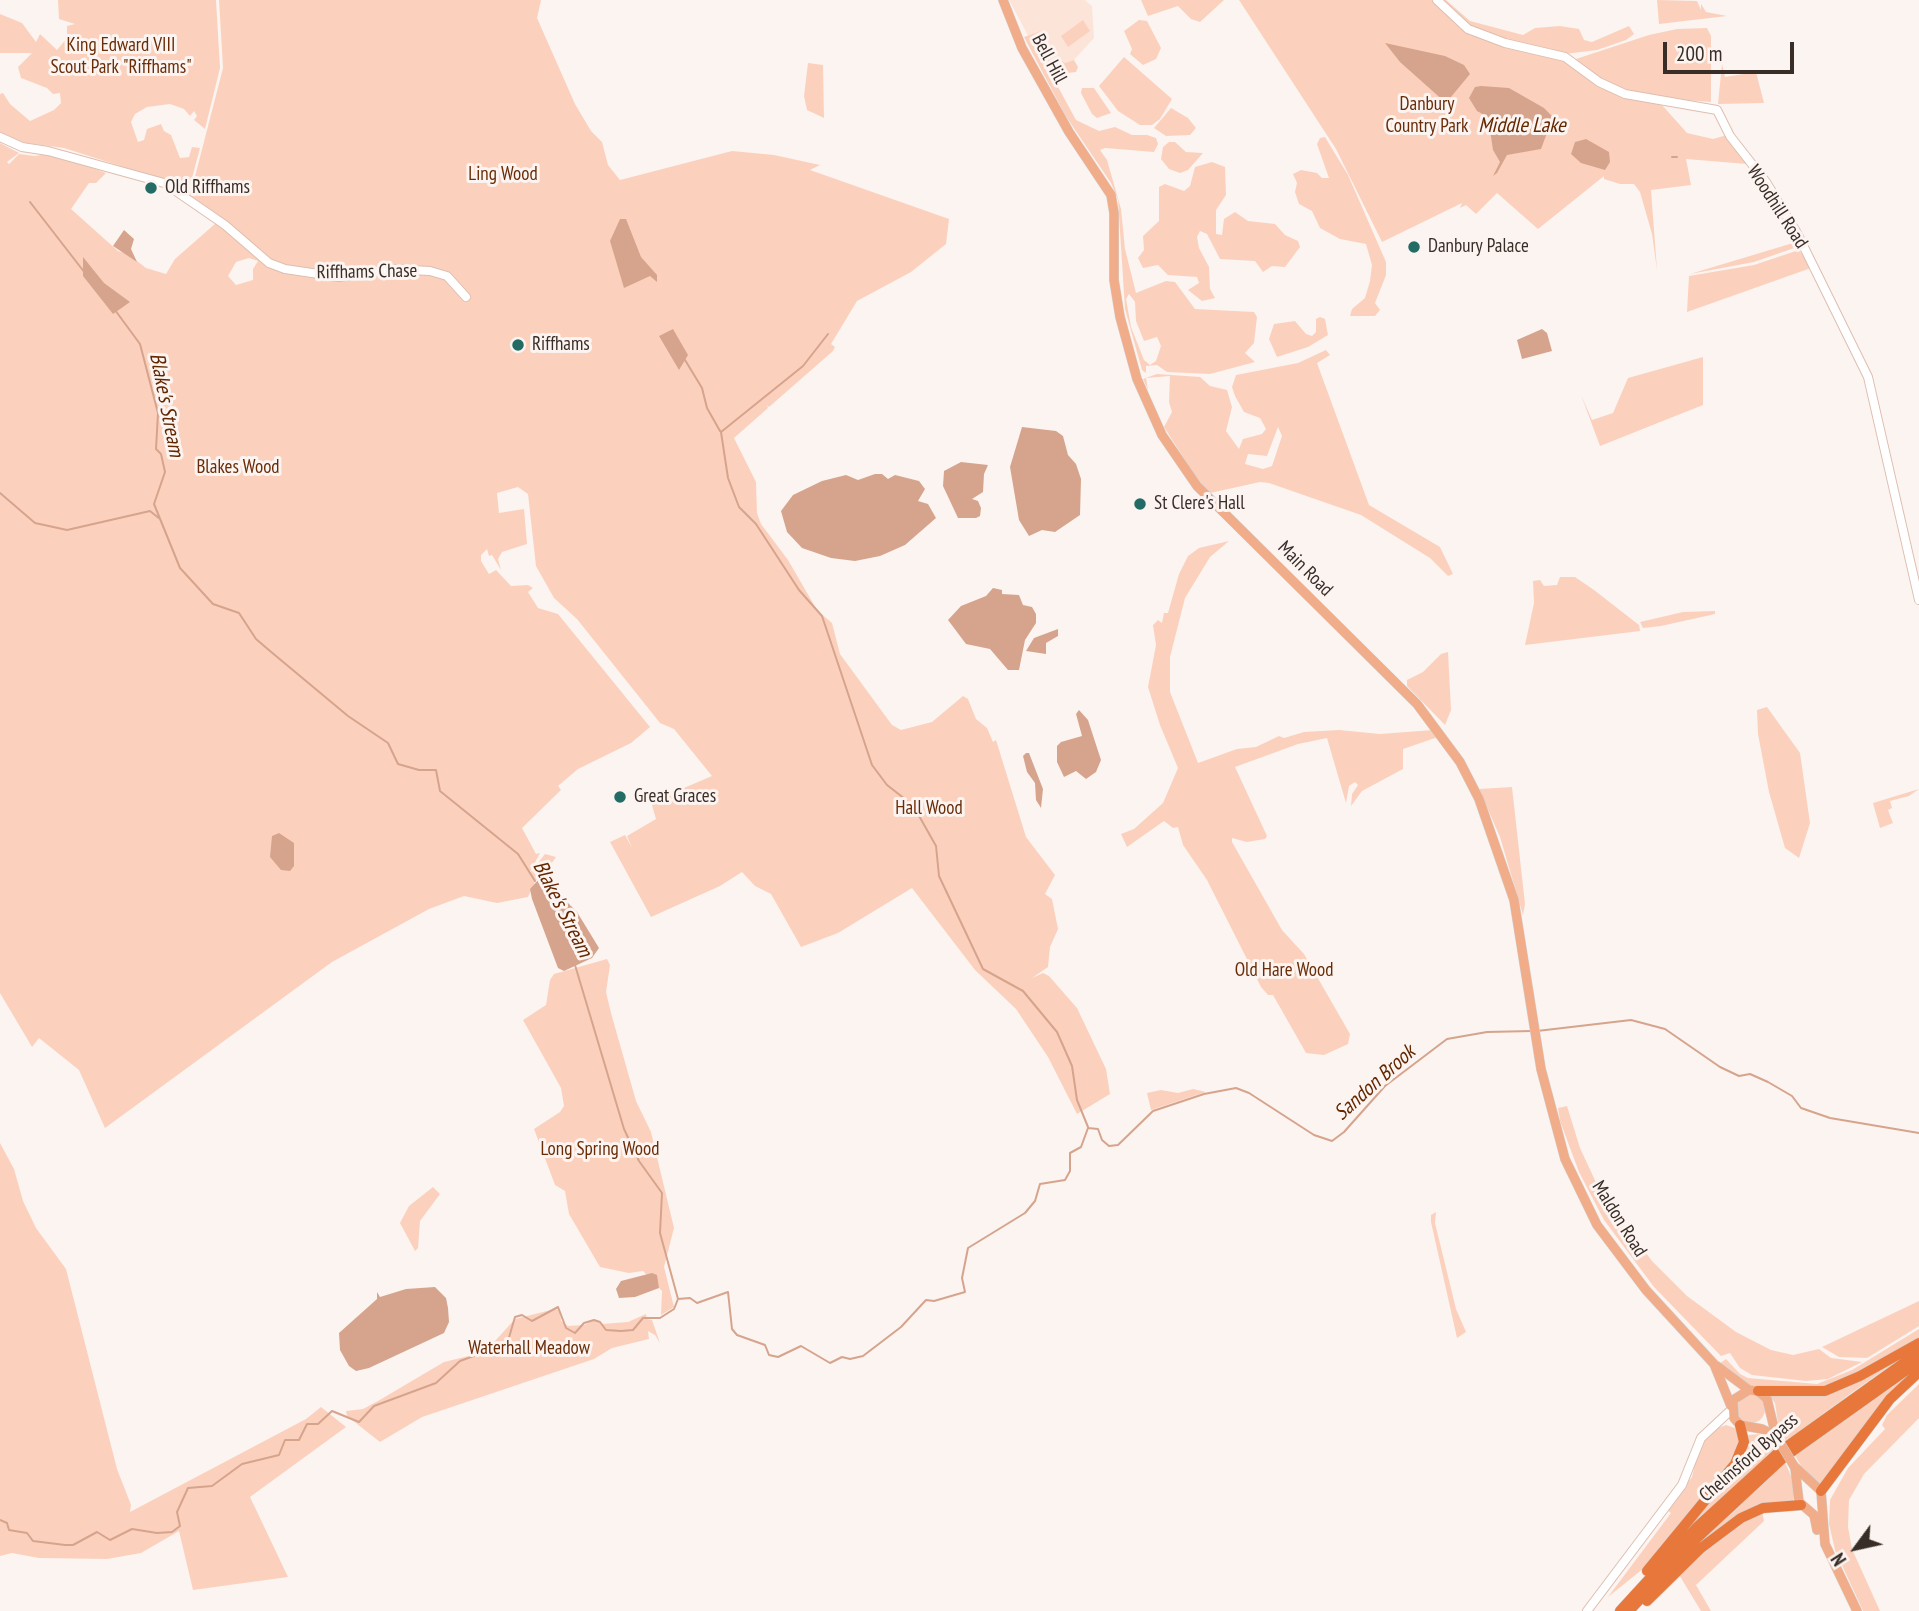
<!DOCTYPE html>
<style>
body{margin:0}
#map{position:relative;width:1919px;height:1611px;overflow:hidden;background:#fbf4f1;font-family:"PT Sans Narrow",sans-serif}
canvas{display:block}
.north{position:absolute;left:1821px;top:1513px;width:70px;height:70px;-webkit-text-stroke:5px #fbf4f1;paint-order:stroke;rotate:237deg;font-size:19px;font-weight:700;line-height:28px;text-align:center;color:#392d27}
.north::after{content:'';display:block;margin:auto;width:24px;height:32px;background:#392d27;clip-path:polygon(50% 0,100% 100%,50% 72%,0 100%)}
.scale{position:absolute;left:1663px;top:42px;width:131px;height:32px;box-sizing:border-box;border:4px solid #392d27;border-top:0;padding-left:9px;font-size:21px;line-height:24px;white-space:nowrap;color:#392d27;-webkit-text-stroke:5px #fbf4f1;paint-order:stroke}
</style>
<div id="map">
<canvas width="1919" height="1611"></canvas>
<div class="north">N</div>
<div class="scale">200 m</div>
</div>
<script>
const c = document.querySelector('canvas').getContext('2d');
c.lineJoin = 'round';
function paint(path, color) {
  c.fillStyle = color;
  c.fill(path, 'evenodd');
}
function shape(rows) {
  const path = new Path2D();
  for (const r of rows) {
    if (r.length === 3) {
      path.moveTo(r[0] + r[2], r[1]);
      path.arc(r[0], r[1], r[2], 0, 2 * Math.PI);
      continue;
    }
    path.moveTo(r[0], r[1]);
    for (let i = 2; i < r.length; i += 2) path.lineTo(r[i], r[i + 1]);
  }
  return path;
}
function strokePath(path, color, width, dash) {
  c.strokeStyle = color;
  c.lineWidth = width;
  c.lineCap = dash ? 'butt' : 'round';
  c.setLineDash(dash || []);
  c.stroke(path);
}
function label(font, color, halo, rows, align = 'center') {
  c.font = font + ' "PT Sans Narrow",sans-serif';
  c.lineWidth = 6;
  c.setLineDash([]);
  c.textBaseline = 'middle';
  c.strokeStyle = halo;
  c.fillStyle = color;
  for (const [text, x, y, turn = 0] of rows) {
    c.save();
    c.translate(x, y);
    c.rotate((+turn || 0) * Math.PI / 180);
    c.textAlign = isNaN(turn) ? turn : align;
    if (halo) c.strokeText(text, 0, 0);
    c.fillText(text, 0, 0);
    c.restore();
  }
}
const built = shape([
 [1009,0,1085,0,1092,6,1094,38,1072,62,1047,71]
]);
const green = shape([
 [58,0,216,0,220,68,205,129,194,120,197,116,194,111,190,116,184,109,170,104,147,107,135,114,131,122,138,142,144,140,147,129,161,124,164,131,171,135,180,158,189,157,192,147,200,148,188,193,191,192,223,68,219,0,541,0,537,18,575,104,591,131,602,142,608,165,620,180,732,151,774,155,820,165,810,170,949,219,946,244,911,272,857,301,831,344,835,347,833,351,769,407,767,405,768,408,734,438,756,482,757,513,761,524,788,560,817,610,832,623,840,654,892,725,901,730,932,722,963,696,968,699,976,719,987,728,993,742,996,740,1026,837,1055,875,1045,894,1052,899,1058,929,1050,947,1048,967,1032,978,1043,973,1049,976,1077,1008,1106,1069,1110,1094,1077,1114,1048,1057,1016,1009,975,970,912,888,838,933,801,947,771,894,755,886,742,872,720,886,651,917,610,842,625,835,632,848,627,836,656,819,651,802,712,776,674,729,660,723,577,619,554,598,536,566,528,494,518,487,497,493,499,513,524,509,527,544,502,552,498,559,501,570,492,555,489,556,487,549,481,555,481,561,489,574,496,570,511,586,528,585,533,588,528,592,538,608,558,614,650,727,631,743,578,769,558,786,561,790,522,828,536,854,540,853,529,874,545,854,556,857,549,867,548,879,536,880,528,897,497,903,464,896,429,909,332,962,105,1128,79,1070,39,1038,32,1047,0,993,0,143,19,153,7,162,9,164,19,154,35,156,54,153,106,173,96,183,89,183,71,209,118,251,128,254,146,268,166,274,175,259,216,223,161,179,64,148,19,142,0,133,0,94,3,93,10,104,30,121,54,110,61,103,60,93,53,94,47,88,21,78,18,67,32,53,0,53,0,14,22,23,36,42,40,34,57,50,67,38,67,26,75,24,59,19],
 [249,258,258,261,253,269,253,280,236,285,228,276,236,262],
 [1141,0,1224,0,1200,22,1191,19,1178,6,1148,16],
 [1239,0,1433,0,1460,28,1489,40,1565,59,1629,98,1662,105,1687,133,1713,139,1727,135,1747,164,1686,159,1691,185,1651,190,1657,270,1652,234,1640,192,1634,184,1620,184,1604,179,1604,176,1538,229,1497,193,1476,214,1466,205,1460,208,1462,203,1382,242,1336,149],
 [1441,0,1446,0,1470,21,1523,35,1535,28,1560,26,1579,29,1584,40,1592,42,1629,26,1634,34,1626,40,1597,50,1565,54,1536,50,1471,28],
 [1657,0,1697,1,1701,10,1701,4,1706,12,1727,16,1659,24],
 [1083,20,1090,31,1068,47,1061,36],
 [1139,20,1147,21,1161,48,1156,59,1143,65,1130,54,1132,49,1124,31],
 [1707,28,1711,36,1711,102,1643,97,1608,84,1573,60,1649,35,1677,29],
 [1044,30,1044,61,1058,59,1065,63,1074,60,1078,67,1076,72,1059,74,1056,78,1057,85,1076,120,1099,131,1115,127,1132,135,1147,135,1156,138,1158,144,1154,152,1105,148,1100,150,1107,160,1121,209,1125,249,1136,293,1166,281,1175,282,1195,309,1254,312,1257,317,1254,343,1245,353,1255,362,1210,374,1167,372,1157,365,1146,366,1146,373,1142,370,1125,309,1118,200,1111,183,1065,115,1024,37],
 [1129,294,1135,302,1136,321,1144,341,1157,337,1161,346,1156,361,1150,365,1144,360,1131,327,1126,299],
 [1124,57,1172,99,1160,119,1152,125,1140,125,1118,111,1099,86],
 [808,63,823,65,824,118,807,110,804,96],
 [1722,64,1725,77,1756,72,1764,103,1718,104],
 [1082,88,1094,88,1111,113,1097,118,1092,114,1081,93],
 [1171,108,1188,118,1196,128,1190,135,1166,136,1154,128],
 [1325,137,1348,175,1386,262,1386,275,1375,303,1380,310,1375,316,1350,316,1352,309,1365,298,1370,281,1372,265,1366,244,1340,239,1320,228,1312,211,1299,204,1295,192,1297,183,1293,174,1301,170,1317,173,1322,178,1329,178,1317,144,1320,138],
 [1169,142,1175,142,1186,152,1203,153,1188,170,1180,173,1169,169,1161,159,1163,147],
 [1212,162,1225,167,1226,195,1216,210,1216,234,1222,235,1224,219,1235,212,1248,221,1275,224,1285,235,1298,241,1300,247,1285,267,1272,266,1263,272,1255,261,1220,259,1207,234,1200,231,1197,237,1199,248,1209,267,1210,289,1215,298,1202,301,1188,290,1199,283,1197,277,1168,275,1158,265,1143,268,1138,258,1144,250,1143,236,1159,221,1159,187,1165,184,1184,191,1190,186,1195,167],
 [1780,213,1799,245,1797,247,1754,262,1690,274,1793,243,1777,215],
 [1799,250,1811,268,1687,312,1689,276,1754,265],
 [1320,317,1325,319,1328,335,1308,347,1277,357,1269,339,1274,324,1295,321,1306,334,1312,336,1316,332,1316,319],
 [1326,350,1330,355,1317,363,1369,505,1440,547,1453,574,1448,576,1430,558,1361,515,1269,483,1260,482,1210,493,1200,484,1164,427,1172,412,1169,402,1170,376,1146,378,1148,390,1143,379,1157,374,1200,377,1210,386,1227,390,1232,407,1226,431,1239,449,1243,439,1262,434,1266,429,1260,418,1244,412,1235,396,1232,387,1236,375,1298,363],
 [1278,427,1282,436,1272,466,1263,469,1245,464,1248,454,1267,456],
 [1703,357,1703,405,1600,446,1581,395,1592,420,1613,413,1628,378],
 [1229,541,1210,557,1185,598,1170,657,1170,692,1198,763,1237,749,1256,747,1279,736,1284,738,1304,732,1339,730,1380,734,1433,730,1438,737,1403,749,1403,769,1362,791,1351,806,1352,794,1358,785,1355,782,1349,786,1346,803,1327,738,1298,744,1235,767,1267,836,1265,839,1247,842,1232,838,1232,842,1282,930,1304,954,1350,1034,1348,1044,1324,1055,1306,1053,1273,995,1268,995,1261,987,1207,880,1183,845,1178,827,1173,828,1164,821,1127,847,1121,834,1134,829,1163,803,1178,768,1160,725,1148,687,1156,645,1153,625,1158,620,1162,623,1164,613,1168,613,1179,574,1188,556,1199,548],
 [1560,577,1575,577,1594,590,1639,625,1640,631,1525,645,1534,603,1533,581,1540,580,1544,586,1557,585],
 [1715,611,1715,614,1661,626,1643,628,1640,622,1683,612],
 [1448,652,1451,710,1445,725,1407,686,1407,680,1423,672,1441,654],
 [1767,707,1800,753,1810,823,1799,858,1785,848,1769,792,1758,734,1757,710],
 [1512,787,1525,904,1523,915,1500,837,1479,789],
 [1919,789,1909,796,1890,801,1892,808,1888,810,1893,823,1880,828,1873,803],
 [607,959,610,965,606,992,611,1013,636,1101,651,1132,674,1228,664,1267,674,1307,661,1315,662,1291,643,1271,629,1273,600,1267,569,1214,565,1191,555,1185,534,1129,560,1112,564,1106,561,1088,523,1020,546,1005,550,980,554,974],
 [1193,1089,1206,1092,1151,1110,1147,1093,1161,1090,1178,1093],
 [1567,1106,1580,1148,1600,1191,1652,1261,1687,1296,1736,1332,1771,1350,1793,1355,1819,1349,1831,1358,1862,1362,1828,1379,1806,1381,1752,1375,1740,1368,1730,1353,1721,1356,1654,1287,1604,1220,1579,1172,1560,1121,1558,1108],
 [0,1143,14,1169,23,1201,36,1228,66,1269,117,1469,131,1505,130,1512,306,1419,321,1407,346,1427,250,1497,288,1577,193,1590,179,1531,141,1553,107,1559,39,1558,12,1553,0,1556],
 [433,1187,440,1194,420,1221,418,1248,415,1251,400,1223,409,1206],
 [1436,1212,1435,1223,1456,1309,1466,1332,1457,1338,1431,1222,1431,1215],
 [1919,1301,1919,1326,1867,1358,1839,1357,1822,1347],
 [555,1309,560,1310,561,1321,568,1326,584,1325,594,1320,602,1324,628,1322,646,1314,647,1319,652,1320,660,1343,655,1335,648,1331,649,1339,612,1348,594,1359,422,1417,380,1442,347,1416,346,1411,363,1409,378,1401,444,1362,473,1355,496,1340,515,1319],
 [1919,1329,1919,1339,1875,1365,1826,1387,1779,1390,1744,1384,1719,1364,1726,1359,1740,1374,1748,1378,1817,1384,1852,1370],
 [1919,1346,1854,1391,1786,1441,1779,1429,1775,1403,1769,1395,1821,1394],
 [1919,1365,1821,1486,1803,1469,1794,1454],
 [1919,1384,1919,1418,1864,1474,1849,1500,1848,1527,1852,1549,1880,1611,1863,1611,1835,1550,1829,1524,1830,1500,1848,1468,1885,1429,1882,1425,1887,1415],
 [1751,1409,14],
 [1726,1425,1735,1428,1741,1436,1730,1463,1644,1568,1608,1597,1671,1513,1667,1510,1692,1477,1699,1446,1712,1430],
 [1760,1434,1768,1436,1777,1449,1682,1536,1746,1445,1748,1435],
 [1785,1462,1794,1483,1793,1502,1760,1506,1680,1562,1706,1533],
 [1762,1511,1764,1521,1696,1585,1711,1611,1701,1611,1678,1573,1735,1525]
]);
const water = shape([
 [1385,43,1445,56,1464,65,1470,74,1446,103,1400,62],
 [1481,86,1509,88,1544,108,1553,117,1541,149,1507,155,1497,173,1493,176,1500,162,1493,150,1490,130,1495,121,1477,111,1469,98,1475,87],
 [1586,139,1609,152,1610,162,1605,170,1581,163,1571,154,1575,142],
 [620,219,626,219,641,257,657,275,657,282,650,276,624,288,610,241],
 [124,230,134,239,131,249,137,262,113,246],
 [83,257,104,283,130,302,113,314,83,276],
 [673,329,688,355,679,370,659,336],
 [1542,329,1547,333,1552,351,1522,359,1517,340],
 [1022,427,1056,431,1063,436,1068,455,1076,464,1081,479,1080,515,1055,532,1042,530,1029,536,1019,520,1010,467],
 [961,462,988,465,984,474,983,492,972,499,978,501,981,508,980,516,976,518,958,518,943,486,944,471],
 [875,474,882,474,888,479,895,475,919,481,925,489,918,501,928,504,936,518,905,545,880,556,855,561,831,558,802,548,787,532,781,511,793,495,822,481,846,475,858,480],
 [993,588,1002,590,1002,594,1019,595,1023,605,1032,607,1036,614,1036,623,1025,640,1019,670,1008,670,990,649,966,644,948,620,961,606,986,596],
 [1058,629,1058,636,1046,643,1046,654,1026,651,1034,638],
 [1079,710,1088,720,1101,760,1096,772,1086,779,1076,771,1064,777,1057,762,1057,746,1061,742,1082,736,1076,714],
 [1026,753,1029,753,1043,789,1041,808,1036,800,1035,783,1027,772,1023,756],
 [279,833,294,843,294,866,290,871,281,870,270,857,272,836],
 [539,879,548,879,557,892,577,912,599,948,592,958,564,971,558,968,532,899,530,889],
 [652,1273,657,1275,659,1288,635,1297,619,1298,616,1289,621,1281],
 [435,1287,446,1298,448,1308,449,1322,444,1333,369,1368,356,1371,349,1366,340,1350,339,1333,377,1299,377,1292,380,1297,406,1289]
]);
const stream = shape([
 [1672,157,1677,157],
 [30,202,85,273],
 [115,310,140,344,158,413,156,449,161,454,165,472,154,504,180,568,213,604,239,613,256,639,270,651,348,716,388,743,398,764,419,770,436,770,440,791,518,854,535,881],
 [828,334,803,366,721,432,728,478,739,507,756,524,799,590,822,616,872,765,887,785,905,799,918,814,936,846,939,876,983,969,1023,991,1057,1032,1072,1066,1077,1100,1088,1127],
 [685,360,702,388,707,408,720,431],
 [0,493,35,523,67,530,150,511,160,519],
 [575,965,624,1129,639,1161,662,1193,660,1233,678,1299],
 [1537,1031,1631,1020,1665,1029,1720,1067,1739,1076,1750,1074,1768,1082,1792,1096,1801,1108,1830,1118,1919,1133],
 [0,1520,7,1523,9,1530,27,1533,33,1541,65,1545,73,1545,97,1532,110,1540,132,1529,157,1533,172,1532,180,1526,177,1512,188,1488,212,1486,242,1464,279,1455,285,1440,299,1440,307,1424,318,1424,332,1411,359,1422,374,1406,436,1383,460,1361,482,1353,497,1356,505,1351,515,1317,522,1315,532,1321,558,1307,566,1328,575,1333,584,1323,594,1320,600,1322,606,1330,621,1331,633,1330,643,1318,660,1318,674,1309,678,1299,690,1298,697,1303,728,1292,732,1329,737,1335,765,1345,769,1355,778,1357,801,1346,830,1363,842,1357,850,1359,863,1356,901,1327,926,1300,934,1301,965,1292,962,1278,968,1248,1025,1213,1035,1201,1040,1184,1065,1180,1070,1171,1070,1153,1081,1147,1088,1128,1098,1129,1102,1140,1109,1146,1118,1145,1153,1111,1204,1094,1236,1088,1249,1093,1314,1135,1332,1141,1344,1132,1385,1086,1447,1039,1487,1032,1532,1031]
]);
const secondary = shape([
 [1437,0,1468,29,1505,43,1565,57,1599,82,1625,94,1717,110,1730,136,1766,182,1797,233,1868,377,1919,600],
 [0,137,22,147,48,151,164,183,225,225,269,263,285,269,339,277,391,269,430,271,447,276,466,297],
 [1587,1611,1682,1485,1701,1438,1731,1410]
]);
const primary = shape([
 [1003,0,1022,48,1069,132,1111,195,1114,213,1114,280,1120,317,1137,379,1162,435,1197,486,1417,704,1460,762,1479,799,1514,900,1541,1069,1565,1159,1597,1225,1646,1290,1714,1364,1731,1406],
 [1717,1366,1749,1390],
 [1749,1390,1758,1391,1767,1399,1776,1436,1762,1429,1740,1425,1734,1418,1733,1400,1749,1390],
 [1794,1466,1821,1491,1825,1544,1857,1611],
 [1795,1468,1799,1502,1814,1515,1817,1530]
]);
const highway = shape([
 [1758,1391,1825,1391,1860,1376,1919,1343],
 [1821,1491,1890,1399,1919,1372],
 [1647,1571,1735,1464,1744,1442,1740,1425],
 [1647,1601,1701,1548,1741,1518,1763,1508,1801,1505],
 [1620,1611,1697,1527,1779,1452,1919,1352],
 [1629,1611,1697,1538,1783,1458,1919,1361]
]);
const primaryBridge = shape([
 [1776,1436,1794,1466]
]);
const markers = [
 [151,188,7,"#226c65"],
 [1414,247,7,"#226c65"],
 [518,345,7,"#226c65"],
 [1140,504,7,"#226c65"],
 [620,797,7,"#226c65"]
];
const parkNames = [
 ["King Edward VIII",121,46],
 ["Scout Park \"Riffhams\"",121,68],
 ["Danbury",1427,105],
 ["Country Park",1427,127],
 ["Ling Wood",503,175],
 ["Blakes Wood",238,468],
 ["Hall Wood",929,809],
 ["Old Hare Wood",1284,971],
 ["Long Spring Wood",600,1150],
 ["Waterhall Meadow",529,1349]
];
const streetNames = [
 ["Bell Hill",1049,59,62],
 ["Woodhill Road",1777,207,57],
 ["Riffhams Chase",367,272,-1],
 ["Main Road",1305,569,45],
 ["Maldon Road",1619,1219,58],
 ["Chelmsford Bypass",1749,1458,-41]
];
const poiNames = [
 ["Old Riffhams",165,188],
 ["Danbury Palace",1428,247],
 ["Riffhams",532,345],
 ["St Clere's Hall",1154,504],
 ["Great Graces",634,797]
];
const waterNames = [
 ["Middle Lake",1522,126],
 ["Blake's Stream",166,405,79],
 ["Blake's Stream",562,909,63],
 ["Sandon Brook",1375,1083,-42]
];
paint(built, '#fde4d9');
paint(green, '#fbd1be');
paint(water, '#d6a48c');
strokePath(stream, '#d6a48c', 2);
strokePath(secondary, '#debeaf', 10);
strokePath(primary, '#d3d1cf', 10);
strokePath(highway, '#d3d1cf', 11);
strokePath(secondary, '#fff', 8);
strokePath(primary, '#f1ad89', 9);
strokePath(highway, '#e8773b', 10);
strokePath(primaryBridge, '#d3d1cf', 10, []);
strokePath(primaryBridge, '#f1ad89', 9);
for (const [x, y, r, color] of markers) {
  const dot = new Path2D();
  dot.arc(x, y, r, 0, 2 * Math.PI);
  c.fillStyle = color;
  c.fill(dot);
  strokePath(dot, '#fbf4f1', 2.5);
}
label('19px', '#692c07', '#fbf4f1', parkNames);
label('19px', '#392d27', '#fbf4f1', streetNames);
label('19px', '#392d27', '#fbf4f1', poiNames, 'left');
label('italic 21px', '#632700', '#fbf4f1', waterNames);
</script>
